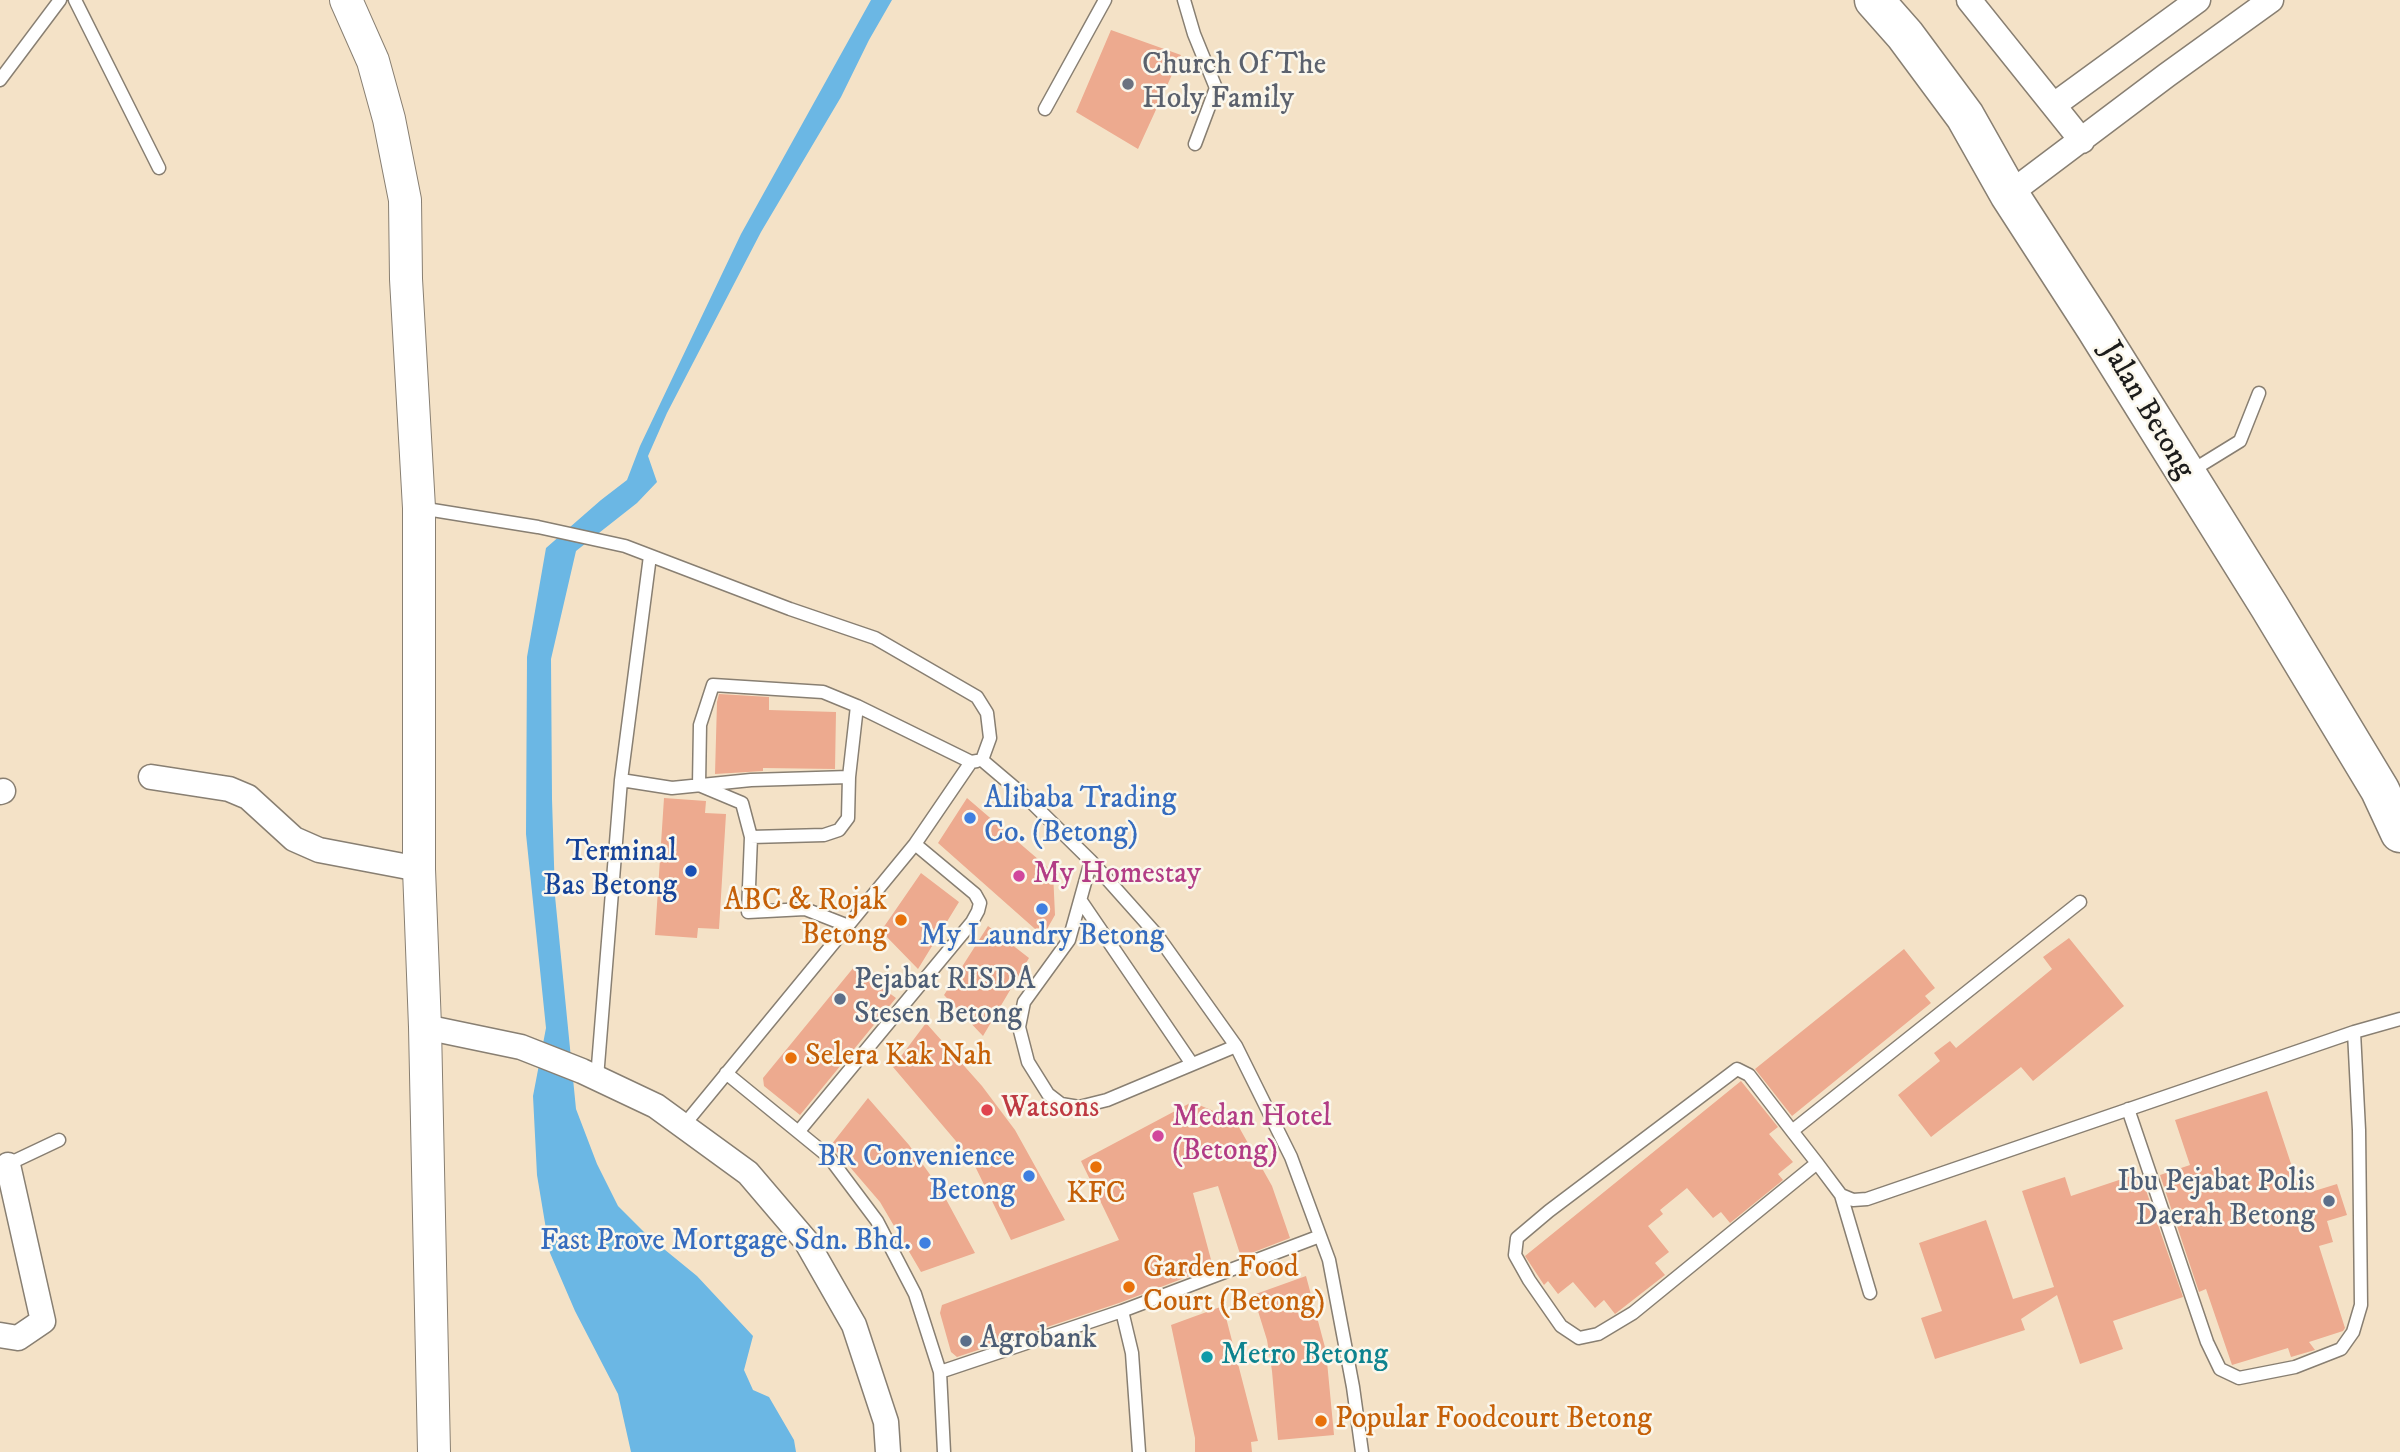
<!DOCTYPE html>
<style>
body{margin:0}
canvas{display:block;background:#f4e2c7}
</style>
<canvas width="2400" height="1452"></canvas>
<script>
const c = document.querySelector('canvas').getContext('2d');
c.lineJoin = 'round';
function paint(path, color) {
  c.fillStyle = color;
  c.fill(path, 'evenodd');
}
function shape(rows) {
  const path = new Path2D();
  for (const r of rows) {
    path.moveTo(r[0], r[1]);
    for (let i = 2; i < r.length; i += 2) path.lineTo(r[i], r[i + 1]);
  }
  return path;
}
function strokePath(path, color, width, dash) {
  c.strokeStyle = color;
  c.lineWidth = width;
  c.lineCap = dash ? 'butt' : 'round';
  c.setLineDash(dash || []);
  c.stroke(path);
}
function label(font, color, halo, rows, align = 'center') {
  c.font = font + ' "IM FELL DW Pica",serif';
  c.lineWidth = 5;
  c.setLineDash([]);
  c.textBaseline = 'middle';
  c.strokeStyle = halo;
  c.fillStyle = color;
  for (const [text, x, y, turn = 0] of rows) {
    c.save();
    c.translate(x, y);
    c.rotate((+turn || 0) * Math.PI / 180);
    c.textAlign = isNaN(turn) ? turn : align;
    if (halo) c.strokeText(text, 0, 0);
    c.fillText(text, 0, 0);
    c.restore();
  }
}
const water = shape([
 [871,0,892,0,869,40,841,97,761,232,667,413,648,456,657,482,637,503,576,551,551,659,552,799,555,896,576,1109,597,1164,618,1206,648,1236,697,1276,753,1336,744,1370,753,1390,769,1397,794,1440,796,1452,631,1452,618,1394,575,1311,550,1253,537,1175,533,1096,546,1028,526,834,527,657,546,548,601,500,627,480,640,446,741,234]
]);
const building = shape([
 [1111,30,1181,55,1138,149,1076,112],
 [719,694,769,697,769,710,836,712,835,769,763,768,763,771,715,774,717,702],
 [664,798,706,801,705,813,726,814,719,929,698,928,697,938,655,935],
 [967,798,1053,872,1055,915,1043,936,938,843],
 [921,873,959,902,918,969,881,931],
 [988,926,1029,958,983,1036,944,995],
 [2069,938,2124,1006,2033,1081,2021,1067,1931,1137,1898,1095,1940,1061,1934,1053,1950,1041,1956,1048,2052,969,2043,957],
 [1904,949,1935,988,1925,996,1931,1003,1792,1116,1755,1069],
 [854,967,896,998,800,1115,764,1086,763,1078],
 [926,1023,982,1086,1015,1130,1065,1220,1011,1240,972,1160,893,1067],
 [1741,1081,1778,1127,1769,1134,1793,1162,1778,1174,1783,1180,1730,1223,1721,1212,1713,1218,1687,1188,1660,1210,1663,1214,1648,1226,1669,1252,1655,1263,1665,1275,1615,1314,1604,1300,1595,1308,1573,1282,1558,1294,1548,1281,1544,1285,1525,1256],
 [2267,1091,2298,1185,2308,1182,2311,1192,2337,1184,2347,1215,2327,1221,2333,1242,2319,1246,2345,1328,2343,1331,2309,1342,2315,1350,2291,1357,2288,1348,2232,1365,2206,1289,2199,1292,2160,1175,2190,1165,2175,1120],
 [868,1098,909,1145,941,1190,975,1253,921,1272,880,1202,831,1145],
 [1192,1102,1235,1120,1272,1186,1290,1238,1241,1257,1218,1186,1193,1193,1213,1267,1119,1303,957,1357,951,1352,940,1313,942,1305,1119,1240,1081,1161],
 [2140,1173,2183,1297,2113,1321,2123,1349,2080,1364,2057,1295,2021,1319,2025,1330,1935,1359,1921,1318,1942,1311,1919,1243,1986,1220,2013,1299,2054,1287,2022,1191,2065,1177,2071,1196],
 [1306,1276,1326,1351,1334,1435,1278,1440,1272,1371,1267,1340,1253,1295],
 [1223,1306,1258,1441,1251,1442,1252,1452,1195,1452,1195,1438,1171,1325]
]);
const service = shape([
 [75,0,159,168],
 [1184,0,1194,34,1216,88,1195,144],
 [0,80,60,0],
 [1045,109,1105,0],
 [2188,473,2240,441,2259,393],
 [420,508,538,527,625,546,790,609,875,638,977,697,987,713,990,738,982,760,1028,799,1091,861,1157,935,1236,1046,1291,1157,1329,1260,1353,1387,1362,1452],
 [621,780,672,788,751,780,849,777,857,706],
 [751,837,824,835,839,830,848,818,849,777],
 [1091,861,1069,940,1024,1002,1019,1027,1028,1062,1048,1094,1061,1104,1079,1107,1107,1100,1236,1046],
 [1081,901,1192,1064],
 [846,925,805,909,748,912,751,837,742,803,699,785,700,725,713,685,823,692,857,706,971,762],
 [726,1073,829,1157,877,1221,915,1294,940,1372],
 [597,1078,621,780,650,556],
 [2128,1109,2207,1342,2220,1369,2239,1378,2295,1367,2341,1349,2353,1332,2361,1305,2359,1130,2354,1032],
 [684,1125,915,844,971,762,977,761],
 [799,1131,972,922,978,911,980,903,975,894,915,844],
 [1792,1131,2080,902],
 [1817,1163,1633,1313,1598,1334,1579,1338,1561,1326,1529,1280,1515,1255,1517,1238,1549,1211,1737,1069,1749,1075,1792,1131,1817,1163,1841,1195,1853,1200,1867,1199,2354,1032,2400,1019],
 [4,1166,59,1140],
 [1841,1195,1870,1293],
 [1122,1311,1320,1236],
 [944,1452,940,1372,1122,1311,1132,1353,1139,1452]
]);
const minor = shape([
 [1969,0,2082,141],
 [2054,105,2198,0],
 [2009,194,2167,75,2271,0],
 [151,777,229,789,248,797,294,839,319,850,419,869],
 [0,792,3,791],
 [425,1027,521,1047,582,1071,656,1106,748,1173,806,1241,854,1325,886,1422,888,1452],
 [0,1335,18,1338,43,1321,8,1165]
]);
const tertiary = shape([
 [346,0,373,61,389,119,405,200,406,279,419,508,419,869,425,1027,434,1452]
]);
const primary = shape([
 [1874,0,1905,35,1965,116,2009,194,2095,327,2269,606,2380,790,2400,833]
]);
const markers = [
 [1128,84,7,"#6b7280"],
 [970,818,7,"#3f7fe0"],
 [691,871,7,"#1a4fb4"],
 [1019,876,7,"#d1479c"],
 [1042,909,7,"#3f7fe0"],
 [901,920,7,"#e8710a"],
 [840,999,7,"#5c6f8a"],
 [791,1058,7,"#e8710a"],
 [987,1110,7,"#e0444e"],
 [1158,1136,7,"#d1479c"],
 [1096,1167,7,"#e8710a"],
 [1029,1176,7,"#3f7fe0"],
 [2329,1201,7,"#5c6f8a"],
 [925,1243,7,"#3f7fe0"],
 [1129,1287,7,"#e8710a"],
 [966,1341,7,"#5c6f8a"],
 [1207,1357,7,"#0f9aa8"],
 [1321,1421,7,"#e8710a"]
];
const worshipNames = [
 ["Church Of The",1142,67],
 ["Holy Family",1142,101]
];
const streetNames = [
 ["Jalan Betong",2146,411,59]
];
const shopNames = [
 ["Alibaba Trading",984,801,"left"],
 ["Co. (Betong)",984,835,"left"],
 ["My Laundry Betong",1042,938,"center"],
 ["BR Convenience",1015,1159],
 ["Betong",1015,1193],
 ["Fast Prove Mortgage Sdn. Bhd.",911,1243]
];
const transitNames = [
 ["Terminal",677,854],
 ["Bas Betong",677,888]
];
const hotelNames = [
 ["My Homestay",1033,876],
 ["Medan Hotel",1172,1119],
 ["(Betong)",1172,1153]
];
const foodNames = [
 ["ABC & Rojak",887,903,"right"],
 ["Betong",887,937,"right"],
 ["Selera Kak Nah",805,1058],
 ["KFC",1096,1196,"center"],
 ["Garden Food",1143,1270],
 ["Court (Betong)",1143,1304],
 ["Popular Foodcourt Betong",1335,1421]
];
const serviceNames = [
 ["Pejabat RISDA",854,982],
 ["Stesen Betong",854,1016],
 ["Ibu Pejabat Polis",2315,1184,"right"],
 ["Daerah Betong",2315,1218,"right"],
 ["Agrobank",980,1341]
];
const healthNames = [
 ["Watsons",1001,1110]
];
const cultureNames = [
 ["Metro Betong",1221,1357]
];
paint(water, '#6bb7e4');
paint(building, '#edaa8f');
strokePath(service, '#887f72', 15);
strokePath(minor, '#887f72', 27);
strokePath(tertiary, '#887f72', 34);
strokePath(primary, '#887f72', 41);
strokePath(service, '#fff', 12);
strokePath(minor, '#fff', 24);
strokePath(tertiary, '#fff', 32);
strokePath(primary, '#fff', 38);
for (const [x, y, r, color] of markers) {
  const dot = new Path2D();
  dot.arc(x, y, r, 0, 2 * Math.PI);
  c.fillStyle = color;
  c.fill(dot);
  strokePath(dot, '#fbf7ec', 2.5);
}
label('30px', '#5b616d', '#fbf7ec', worshipNames, 'left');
label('30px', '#1c1c1c', '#fbf7ec', streetNames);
label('30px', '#366cbe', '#fbf7ec', shopNames, 'right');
label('30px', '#164399', '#fbf7ec', transitNames, 'right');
label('30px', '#b23c85', '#fbf7ec', hotelNames, 'left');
label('30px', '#c56008', '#fbf7ec', foodNames, 'left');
label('30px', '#4e5e75', '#fbf7ec', serviceNames, 'left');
label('30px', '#be3a42', '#fbf7ec', healthNames, 'left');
label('30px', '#0d838f', '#fbf7ec', cultureNames, 'left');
</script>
